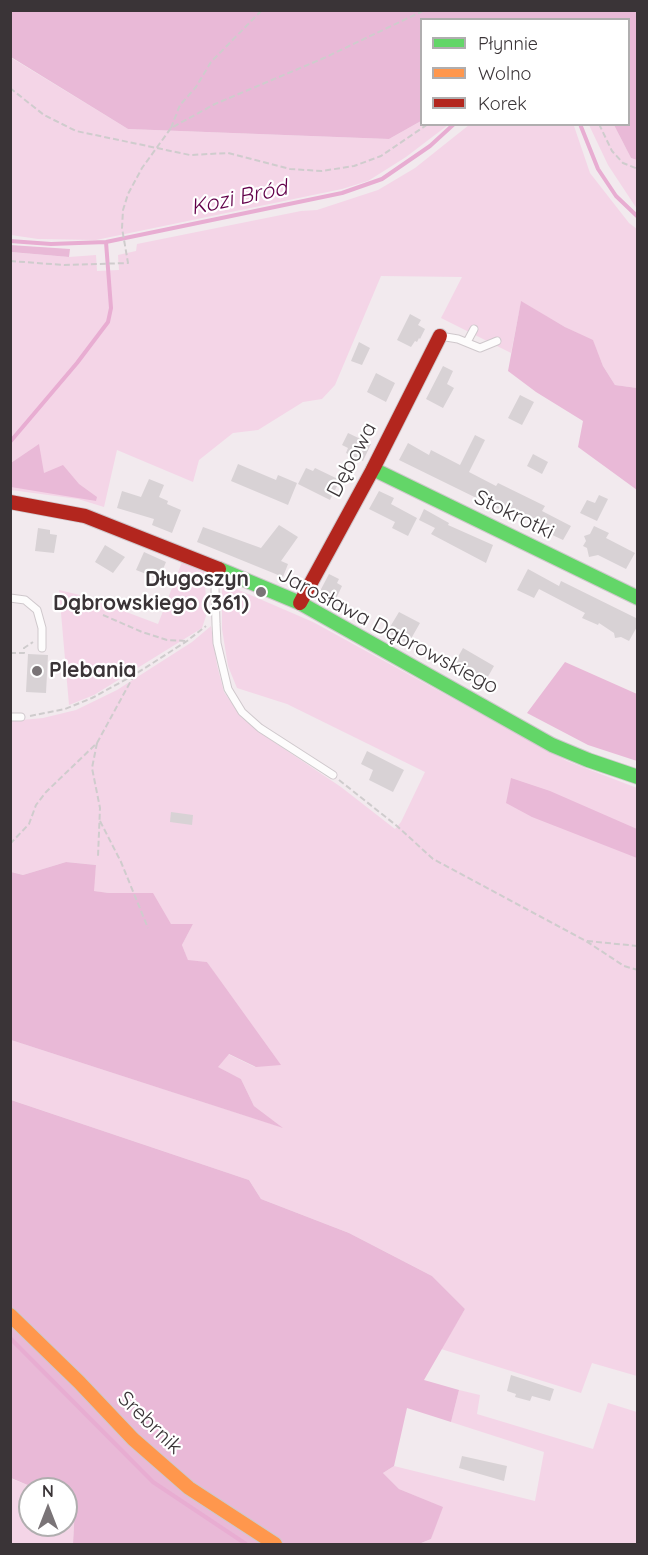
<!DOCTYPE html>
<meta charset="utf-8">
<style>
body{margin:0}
#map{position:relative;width:648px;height:1555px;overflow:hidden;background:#f2eaee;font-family:Quicksand,sans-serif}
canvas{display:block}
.frame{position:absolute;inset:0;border:12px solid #3a3437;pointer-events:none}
.legend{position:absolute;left:420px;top:18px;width:210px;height:108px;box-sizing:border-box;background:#fff;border:2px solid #b0aeaf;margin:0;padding:8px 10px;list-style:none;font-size:18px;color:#3a3437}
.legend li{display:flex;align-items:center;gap:12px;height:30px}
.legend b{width:30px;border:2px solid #b0aeaf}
.north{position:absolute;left:18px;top:1477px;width:60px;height:60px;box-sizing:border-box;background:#fff;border:2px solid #b0aeaf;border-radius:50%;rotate:0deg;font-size:16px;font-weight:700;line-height:24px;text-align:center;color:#3a3437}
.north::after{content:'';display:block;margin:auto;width:21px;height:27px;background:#7a7477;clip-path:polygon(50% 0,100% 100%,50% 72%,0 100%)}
</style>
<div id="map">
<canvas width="648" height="1555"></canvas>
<div class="frame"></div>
<ul class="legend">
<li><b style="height:8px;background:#63d668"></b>Płynnie</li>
<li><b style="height:8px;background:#ff974d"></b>Wolno</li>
<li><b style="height:8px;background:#b3261e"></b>Korek</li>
</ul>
<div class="north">N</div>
</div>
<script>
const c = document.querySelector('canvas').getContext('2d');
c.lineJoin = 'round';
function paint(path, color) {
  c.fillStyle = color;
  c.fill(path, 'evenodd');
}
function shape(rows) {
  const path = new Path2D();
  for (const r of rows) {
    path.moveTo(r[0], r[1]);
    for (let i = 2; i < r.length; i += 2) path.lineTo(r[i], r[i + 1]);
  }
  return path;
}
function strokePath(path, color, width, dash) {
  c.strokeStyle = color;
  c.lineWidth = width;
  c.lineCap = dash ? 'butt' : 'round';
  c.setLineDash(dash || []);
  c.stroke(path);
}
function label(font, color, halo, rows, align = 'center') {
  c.font = font + ' Quicksand,sans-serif';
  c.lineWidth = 4.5;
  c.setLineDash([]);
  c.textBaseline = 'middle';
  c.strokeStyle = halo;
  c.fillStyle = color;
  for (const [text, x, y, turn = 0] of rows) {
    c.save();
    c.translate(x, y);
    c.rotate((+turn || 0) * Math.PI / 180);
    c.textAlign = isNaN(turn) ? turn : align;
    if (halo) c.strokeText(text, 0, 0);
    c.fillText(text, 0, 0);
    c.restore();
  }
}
const green = shape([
 [10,57,128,129,389,139,421,121,422,124,448,125,406,157,368,181,342,189,96,240,38,239,11,235],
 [469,125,574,126,590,173,629,223,637,229,637,388,615,385,603,366,593,341,565,327,521,302,511,353,441,318,462,277,381,276,335,385,322,399,303,402,258,430,233,433,199,460,193,482,117,450,104,507,78,499,11,490,10,252,69,257,96,255,97,271,119,270,118,255,136,251,137,244,301,211,317,210,378,190,415,168],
 [589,125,614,125,631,158,637,160,637,209,608,165],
 [182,562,204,570,207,613,202,628,94,695,69,705,59,590,84,596,158,624],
 [225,584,313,622,567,761,637,788,637,1376,592,1363,581,1393,441,1349,465,1309,432,1276,349,1233,261,1199,249,1180,11,1100,11,1040,281,1127,254,1106,241,1079,217,1067,228,1054,255,1067,223,986,207,962,188,961,182,945,193,924,171,924,109,893,93,891,96,865,66,862,23,875,11,872,11,721,43,718,76,710,117,690,192,642,211,626,217,665,224,692,241,717,265,736,341,787,395,829,401,822,425,772,287,704,237,688,228,666,222,629,222,590],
 [459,1390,480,1395,477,1414,593,1449,608,1403,637,1412,637,1544,419,1544,431,1539,442,1507,399,1489,383,1473,394,1466,535,1501,544,1452,451,1422],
 [10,1478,37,1489,30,1489,30,1525,66,1525,66,1501,75,1505,73,1544,11,1544]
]);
const forest = shape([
 [10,11,637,11,637,160,631,158,614,125,628,124,628,20,422,20,421,121,389,139,128,129,11,57],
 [10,245,70,249,69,257,11,252],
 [521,301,565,327,593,340,603,366,615,385,637,388,637,490,578,447,583,421,536,392,508,371],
 [39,444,44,473,63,465,79,484,97,497,96,501,11,487,11,463],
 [565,662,637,694,637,761,588,745,527,713],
 [511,778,550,791,637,829,637,858,532,817,506,803],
 [66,862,96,865,94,891,109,893,153,893,171,924,193,924,182,945,188,960,207,962,281,1065,256,1067,229,1054,218,1067,241,1079,254,1106,283,1128,11,1040,11,872,23,875],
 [11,1100,249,1180,261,1199,349,1233,432,1276,465,1309,424,1380,459,1390,451,1422,407,1408,394,1466,383,1473,399,1489,443,1507,431,1539,419,1544,73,1544,75,1506,66,1501,66,1489,37,1489,11,1478]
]);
const stream = shape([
 [580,124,598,169,616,196,638,217],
 [10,241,51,244,106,242,342,193,382,179,430,146,454,124],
 [10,442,77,363,108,322,111,308,106,242],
 [10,1338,153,1482,246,1544]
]);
const building = shape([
 [410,314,421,320,418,325,425,329,420,339,419,338,417,342,415,341,411,347,397,340],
 [359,342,370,348,362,365,351,361],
 [443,366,453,371,447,384,454,388,443,408,426,399],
 [376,373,395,383,386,402,367,392],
 [520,395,534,402,522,425,508,418],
 [348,433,371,444,363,461,346,453,348,448,342,445],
 [475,435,485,440,469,472,496,486,498,483,545,506,542,511,571,526,563,540,548,533,549,529,506,506,503,511,399,460,408,443,429,455,431,450,460,465],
 [533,454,548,462,542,474,527,466],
 [238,464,276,480,278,475,297,483,288,505,231,481],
 [306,468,313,471,315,468,340,480,330,500,298,484],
 [149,479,164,485,159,497,168,501,167,504,181,510,172,533,152,525,154,519,117,508,122,491,141,497],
 [379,491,394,498,391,504,417,518,408,536,392,528,395,522,369,509],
 [599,495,608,499,597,521,580,513,587,500,595,503],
 [424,509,449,523,448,525,493,545,486,563,431,534,435,528,419,520],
 [279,525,298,537,281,561,288,564,283,577,197,542,203,527,261,548],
 [594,526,609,533,606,538,635,553,626,569,598,555,589,557,587,548,583,546,586,541,584,536,590,534],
 [38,528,50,530,50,534,57,535,54,553,35,551],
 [105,545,125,557,113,573,95,562],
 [144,552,166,562,159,579,136,570],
 [528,569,559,586,561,581,638,619,638,625,629,641,621,637,615,638,614,633,599,623,598,625,582,618,585,613,539,589,534,598,517,590],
 [329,574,339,579,337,583,342,586,335,601,319,593],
 [399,612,420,623,408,644,387,632],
 [463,648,494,666,485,682,454,664],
 [28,654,48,655,46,693,26,692],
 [367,751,404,770,393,792,369,780,373,770,361,764],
 [171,812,193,815,192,825,170,822],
 [511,1375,554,1389,550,1401,532,1396,530,1401,515,1397,516,1394,507,1391],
 [462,1456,507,1466,504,1481,459,1468]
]);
const path = shape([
 [10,88,44,115,76,131,190,155,228,153,290,169,322,171,354,166,381,156,428,124],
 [599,124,612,151,623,163,638,169],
 [171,128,180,105,196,87,211,62,262,10],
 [10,261,64,265,128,263,122,228,123,210,128,194,142,168,171,128,215,104,324,58,425,10],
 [103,615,142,632,167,640,187,641],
 [10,653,24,653,24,648,33,642],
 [30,716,65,709,92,698,134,675,187,641,206,626],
 [97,743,92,768,100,808,98,856],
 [339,780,397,826,433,859,586,941,624,966,638,970],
 [100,821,121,862,148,928],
 [10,844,29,824,36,805,46,792,97,743,133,677],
 [587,941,638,946]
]);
const lane = shape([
 [440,336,458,339,480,348,497,341],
 [467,342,474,329],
 [220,572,215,588,216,624,217,643,228,689,242,712,260,728,333,775],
 [10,598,25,600,37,610,42,628,42,648],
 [10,717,21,717]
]);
const fast = shape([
 [373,469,638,598],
 [219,569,300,603,552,745,588,760,638,777]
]);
const slow = shape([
 [10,1315,79,1382,133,1439,189,1488,275,1544]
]);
const jam = shape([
 [10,502,85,516,219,569],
 [300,603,373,469,440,336]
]);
const markers = [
 [261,592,6,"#7a7477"],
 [37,671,6,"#7a7477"]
];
const streetNames = [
 ["Dębowa",352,460,-62],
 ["Stokrotki",514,515,26],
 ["Jarosława Dąbrowskiego",388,631,28],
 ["Srebrnik",150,1423,44]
];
const poiNames = [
 ["Długoszyn",249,580],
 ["Dąbrowskiego (361)",249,604],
 ["Plebania",49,671,"left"]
];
const waterNames = [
 ["Kozi Bród",239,198,-12]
];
paint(green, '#f4d5e7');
paint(forest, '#e9b9d7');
strokePath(stream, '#e8add2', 4);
paint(building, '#d8d2d5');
strokePath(lane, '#cfc8cc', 9);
strokePath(fast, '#cfc8cc', 16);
strokePath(slow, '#cfc8cc', 16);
strokePath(jam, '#cfc8cc', 16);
strokePath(path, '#cfcccd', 2, [6, 3]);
strokePath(lane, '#fdfcfc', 7);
strokePath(fast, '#63d668', 14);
strokePath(slow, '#ff974d', 14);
strokePath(jam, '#b3261e', 14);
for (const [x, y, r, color] of markers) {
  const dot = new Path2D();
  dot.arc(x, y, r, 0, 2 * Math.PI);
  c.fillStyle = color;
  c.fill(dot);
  strokePath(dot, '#fff', 2);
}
label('21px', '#3a3437', '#fff', streetNames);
label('bold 21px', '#3a3437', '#fff', poiNames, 'right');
label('italic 22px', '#62004a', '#fff', waterNames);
</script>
